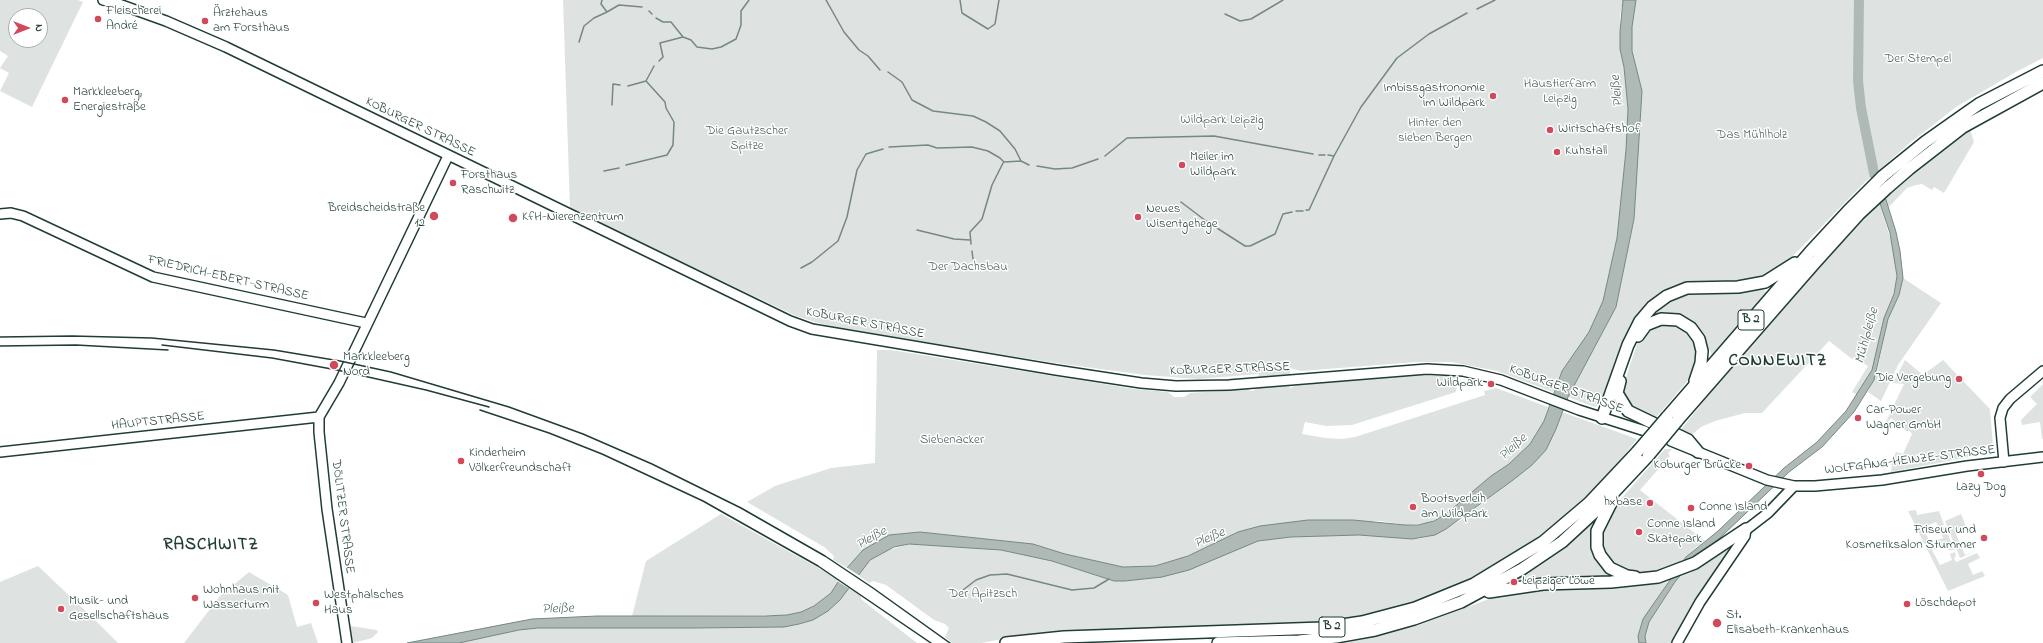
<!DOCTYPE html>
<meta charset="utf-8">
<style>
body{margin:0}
#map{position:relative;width:2043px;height:643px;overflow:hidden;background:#fff;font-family:"Indie Flower",sans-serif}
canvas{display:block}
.north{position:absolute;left:8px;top:8px;width:40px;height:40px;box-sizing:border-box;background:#fff;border:1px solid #a5b1ae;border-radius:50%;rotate:90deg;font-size:11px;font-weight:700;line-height:16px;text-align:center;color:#1f3d34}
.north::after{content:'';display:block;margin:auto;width:14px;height:18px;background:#d1495b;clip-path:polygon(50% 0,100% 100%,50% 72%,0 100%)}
</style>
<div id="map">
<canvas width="2043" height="643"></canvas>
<div class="north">N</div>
</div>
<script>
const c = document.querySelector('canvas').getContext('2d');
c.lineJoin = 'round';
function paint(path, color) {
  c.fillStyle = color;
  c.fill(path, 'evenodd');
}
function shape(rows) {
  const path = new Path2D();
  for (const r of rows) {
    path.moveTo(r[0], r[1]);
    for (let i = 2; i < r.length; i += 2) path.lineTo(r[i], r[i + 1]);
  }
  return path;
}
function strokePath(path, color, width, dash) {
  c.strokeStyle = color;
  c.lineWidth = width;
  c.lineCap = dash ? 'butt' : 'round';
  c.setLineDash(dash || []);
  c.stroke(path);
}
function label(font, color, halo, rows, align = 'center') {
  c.font = font + ' "Indie Flower",sans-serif';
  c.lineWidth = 3;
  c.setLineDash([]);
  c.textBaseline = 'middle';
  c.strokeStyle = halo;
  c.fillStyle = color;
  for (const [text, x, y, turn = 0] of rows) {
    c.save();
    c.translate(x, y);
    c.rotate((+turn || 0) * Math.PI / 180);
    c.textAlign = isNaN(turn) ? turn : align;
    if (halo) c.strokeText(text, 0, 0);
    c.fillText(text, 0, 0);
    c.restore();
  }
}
const green = shape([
 [0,0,78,0,83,2,32,107,0,91,9,73,0,68,8,56,0,51],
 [16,16,40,16,40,40,16,40],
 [563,0,1623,0,1620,16,1620,49,1624,67,1628,109,1626,150,1617,238,1603,301,1589,332,1562,371,1553,392,1497,371,1452,362,1417,362,1301,371,1290,368,1290,388,1296,385,1417,375,1451,376,1458,378,1456,392,1352,425,1326,426,1305,422,1302,434,1325,438,1342,439,1355,437,1485,395,1484,391,1496,388,1548,407,1544,421,1530,444,1509,464,1491,476,1446,514,1428,523,1405,525,1380,521,1238,532,1188,556,1155,566,1123,567,1065,554,1033,544,920,532,889,535,863,550,847,568,833,560,834,556,824,547,747,502,775,486,831,468,875,463,877,350,891,350,1135,389,1168,392,1174,397,1184,397,1190,393,1250,389,1249,391,1254,391,1259,374,1198,379,1145,375,1056,363,835,328,796,316,570,209],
 [1636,0,2043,0,2043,58,2016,72,1956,107,1911,142,1864,183,1792,257,1777,269,1750,281,1673,289,1629,333,1599,405,1595,407,1568,397,1616,307,1634,219,1642,91,1632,51,1632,27],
 [1970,129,1974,142,1944,193,1934,187,1932,190,1922,184,1916,185,1907,188,1889,207,1885,197,1941,149],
 [1879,202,1895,253,1897,285,1884,318,1872,370,1857,395,1852,392,1868,366,1854,357,1852,359,1829,341,1762,413,1745,413,1715,421,1701,427,1689,437,1680,431,1747,346,1824,260],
 [1903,278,1941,303,1898,365,1881,401,1868,392,1877,372,1888,319,1899,295],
 [1759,288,1769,293,1713,358,1706,342,1692,322,1683,316,1673,314,1654,315,1662,303,1684,292],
 [1656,323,1685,326,1699,346,1696,371,1654,420,1631,408,1623,395,1622,389,1637,344,1641,337],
 [1905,360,1923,375,1943,360,1990,409,1993,447,1990,453,1891,472,1892,465,1890,464,1896,452,1903,454,1912,434,1910,431,1906,431,1891,418,1887,423,1886,422,1904,384,1893,383],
 [2043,384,2043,439,2042,439,2040,422,2022,425,2021,420,2037,404,2030,397],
 [1562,412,1637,439,1604,481,1582,503,1558,526,1525,549,1465,583,1428,598,1373,614,1316,623,1035,633,981,643,952,643,945,637,949,628,945,624,934,620,886,585,873,581,869,583,858,575,870,560,883,552,909,544,1001,550,1052,561,1114,581,1125,581,1258,541,1291,537,1359,535,1412,539,1422,538,1435,535,1461,520,1532,465,1556,429],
 [1665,449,1672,449,1668,453,1670,456,1640,490,1705,541,1694,549,1680,564,1658,572,1637,574,1621,571,1604,556,1601,533,1613,508],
 [1916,510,1917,515,1939,511,1944,525,1939,527,1936,522,1924,527,1927,536,1930,543,1943,538,1940,530,1945,526,1954,550,1948,550,1945,544,1932,550,1940,565,1952,560,1950,554,1955,552,1956,556,1954,558,1956,562,1977,553,1980,558,1968,564,1973,575,1982,571,1985,576,1948,591,1908,511],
 [1601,513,1593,542,1619,577,1507,585],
 [721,514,826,572,840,581,831,593,814,606,801,612,787,615,632,616,646,561],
 [1961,514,1967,529,1956,534,1965,555,1976,551,1960,558,1945,521],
 [1732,545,1691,607,1671,643,1646,643,1645,636,1649,622,1681,574],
 [38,566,93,618,118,643,0,643,0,582],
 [249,572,288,595,297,627,311,623,318,643,184,643,220,596],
 [1670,578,1640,627,1639,643,1318,643,1369,636,1419,625,1497,596,1530,590],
 [849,587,861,595,861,599,871,607,917,643,459,643,519,630,538,628,693,628,799,624,813,620,828,611,840,600],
 [350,626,377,630,378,632,372,638,353,643]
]);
const water = shape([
 [1623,0,1636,0,1632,27,1632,51,1642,91,1634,219,1616,307,1568,397,1556,429,1546,450,1532,465,1513,480,1446,529,1435,535,1412,539,1359,535,1291,537,1258,541,1189,570,1162,577,1125,581,1114,581,1052,561,1001,550,909,544,894,547,870,560,840,600,828,611,813,620,799,624,784,627,693,628,538,628,519,630,459,643,407,643,532,619,597,616,765,616,787,615,801,612,814,606,831,593,847,568,863,550,889,535,920,532,1033,544,1065,554,1123,567,1155,566,1188,556,1238,532,1260,526,1308,520,1353,520,1405,525,1418,525,1434,521,1446,514,1491,476,1509,464,1530,444,1544,421,1562,371,1589,332,1603,301,1617,238,1626,150,1628,109,1624,67,1620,49,1620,32,1623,0],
 [1873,158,1896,232,1900,251,1903,278,1899,295,1888,319,1874,380,1854,412,1822,447,1789,472,1722,536,1691,562,1675,582,1649,622,1645,636,1646,643,1639,643,1638,636,1643,619,1686,557,1718,531,1784,468,1817,442,1846,411,1872,370,1884,318,1894,294,1897,276,1890,233,1870,174,1873,158]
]);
const pier = shape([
 [846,567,860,576,850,589,837,581]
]);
const stream = shape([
 [602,0,601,4,607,12,619,5,642,7],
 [826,0,844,32,859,50,868,56,880,70],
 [960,0,962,13,988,29,995,24,999,0],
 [1477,9,1495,0],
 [649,11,652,14],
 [1225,14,1240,21,1251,19,1283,0],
 [656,18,663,22,671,22,683,37,691,40,697,47,712,49,721,47,736,39,741,25,741,11,749,0],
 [579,42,584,26,594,18,607,12],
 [659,61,663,57,660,43,683,37],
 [888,72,902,82,912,100,933,111,973,116,986,122,1000,131,1015,149,1021,161,1029,165],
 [628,86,646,81],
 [612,105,613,84,620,85],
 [889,147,928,145,937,148,972,147,988,151,1000,158,1004,162,1021,161],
 [1319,155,1325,155],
 [1328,155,1334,156],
 [1105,156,1127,138,1214,136,1313,154],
 [626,165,667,155,673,145,674,122,666,108,665,102,646,81,654,66],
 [1037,166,1055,169,1072,168,1098,159],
 [604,171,619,168],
 [1181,202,1206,221,1245,246,1250,246,1275,234,1283,214,1292,212],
 [1306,210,1309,210,1334,156,1361,107,1397,58,1429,34,1467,13],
 [1296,211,1303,211],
 [917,230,954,239,970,240],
 [971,244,970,232,982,219,992,185,1003,163],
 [972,251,973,259],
 [801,268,812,262,838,241,847,217,857,170,866,154,883,149],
 [959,593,976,580,990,575,1007,574,1072,590,1094,588,1109,579]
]);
const river = shape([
 [1859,0,1858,81,1861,108,1874,173]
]);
const secondary = shape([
 [103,0,116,3,166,21,226,47,790,321,812,329,1056,370,1141,383,1176,386,1229,385,1427,369,1463,371,1501,380,1579,410,1645,431],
 [0,214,11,213,23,216,153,277,366,323],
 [1671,441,1767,480,1794,486,1815,486,1882,480,1967,466,2043,457],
 [0,452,319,417],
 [2004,462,2000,418,2003,408,2010,399,2043,371],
 [1742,533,1768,513,1794,486],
 [347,643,327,509,319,432,319,417,339,383,448,156],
 [1677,643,1700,602,1745,536,1746,529]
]);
const highway = shape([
 [1638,336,1646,325,1661,319,1678,320,1691,328,1699,339,1702,351,1701,363,1695,381],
 [1620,381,1617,393,1628,411,1688,440,1698,452],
 [1667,417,1810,252,1848,211,1883,176,1925,142,1959,118,1979,104,2043,71],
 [1602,418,1628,345,1640,321,1652,307,1667,296,1687,288,1738,287,1765,282,1795,263],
 [1677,421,1814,264,1859,214,1887,188,1909,169,1963,127,2043,83],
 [1611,503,1597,531,1597,547,1600,555,1610,568,1627,576,1635,577],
 [1489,592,1543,584,1611,582,1658,577,1695,563,1746,529],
 [1006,643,1064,637,1322,628,1362,622,1415,608,1474,584,1543,542,1589,503,1637,452],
 [1218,643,1299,641,1336,637,1375,630,1414,619,1461,602,1522,569,1562,542,1601,506,1648,456]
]);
const rail = shape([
 [0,337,72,336,152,338,274,350,340,361,391,372,509,407,583,434,652,464,741,508,825,556,873,588,950,643],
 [162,345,272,358,337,370,426,390,489,407],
 [0,346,76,345,168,350],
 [480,410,549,433,602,454,703,501,818,566,931,643]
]);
const highwayBridge = shape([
 [1637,452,1667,417],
 [1648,456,1677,421]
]);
const markers = [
 [98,19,4,"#d1495b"],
 [205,21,4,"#d1495b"],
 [1493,96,4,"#d1495b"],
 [65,100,4,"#d1495b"],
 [1550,130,4,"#d1495b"],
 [1557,152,4,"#d1495b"],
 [1182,165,4,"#d1495b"],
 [453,183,4,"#d1495b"],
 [434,216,5,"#d1495b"],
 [1138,217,4,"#d1495b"],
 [513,218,5,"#d1495b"],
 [334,365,5,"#d1495b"],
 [1959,379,4,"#d1495b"],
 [1491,384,4,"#d1495b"],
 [1858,418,4,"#d1495b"],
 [461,461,4,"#d1495b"],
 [1749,466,4,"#d1495b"],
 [1981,474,4,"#d1495b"],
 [1650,503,4,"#d1495b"],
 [1413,507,4,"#d1495b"],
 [1691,508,4,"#d1495b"],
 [1639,532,4,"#d1495b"],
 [1984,538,4,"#d1495b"],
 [1514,582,4,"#d1495b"],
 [195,598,4,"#d1495b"],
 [316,603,4,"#d1495b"],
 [1907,604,4,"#d1495b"],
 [61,609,4,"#d1495b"],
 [1717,623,5,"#d1495b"]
];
const shields = [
 [1751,320,26],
 [1332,627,26]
];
const shieldNames = [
 ["B 2",1751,320],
 ["B 2",1332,627]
];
const poiNames = [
 ["Fleischerei",106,12],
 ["André",106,27],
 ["Ärztehaus",213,14],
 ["am Forsthaus",213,29],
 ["Imbissgastronomie",1485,89,"right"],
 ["im Wildpark",1485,104,"right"],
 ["Markkleeberg,",73,93],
 ["Energiestraße",73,108],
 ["Wirtschaftshof",1558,130],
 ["Kuhstall",1565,152],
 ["Meiler im",1190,158],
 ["Wildpark",1190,173],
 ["Forsthaus",461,176],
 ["Raschwitz",461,191],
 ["Breidscheidstraße",425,209,"right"],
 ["12",425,224,"right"],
 ["Neues",1146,210],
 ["Wisentgehege",1146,225],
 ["KfH-Nierenzentrum",522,218],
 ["Markkleeberg",343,358],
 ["Nord",343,373],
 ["Die Vergebung",1951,379,"right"],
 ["Wildpark",1483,384,"right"],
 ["Car-Power",1866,411],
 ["Wagner GmbH",1866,426],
 ["Kinderheim",469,454],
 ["Völkerfreundschaft",469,469],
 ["Koburger Brücke",1741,466,"right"],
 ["Lazy Dog",1981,488,"center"],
 ["Bootsverleih",1421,500],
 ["am Wildpark",1421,515],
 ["hxbase",1642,503,"right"],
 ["Conne Island",1699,508],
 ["Conne Island",1647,525],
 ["Skatepark",1647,540],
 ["Friseur und",1976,531,"right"],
 ["Kosmetiksalon Stummer",1976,546,"right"],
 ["Leipziger Löwe",1522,582],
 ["Wohnhaus mit",203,591],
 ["Wasserturm",203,606],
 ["Westphalsches",324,596],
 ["Haus",324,611],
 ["Musik- und",69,602],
 ["Gesellschaftshaus",69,617],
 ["Löschdepot",1915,604],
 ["St.",1726,616],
 ["Elisabeth-Krankenhaus",1726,631]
];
const parkNames = [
 ["Der Stempel",1918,60],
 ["Haustierfarm",1560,85],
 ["Leipzig",1560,100],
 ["Wildpark Leipzig",1222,121],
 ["Hinter den",1435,124],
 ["sieben Bergen",1435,139],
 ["Die Gautzscher",747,132],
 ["Spitze",747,147],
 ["Das Mühlholz",1752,136],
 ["Der Dachsbau",968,268],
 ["Siebenacker",952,441],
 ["Der Apitzsch",983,595]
];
const streetNames = [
 ["KOBURGER STRASSE",420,128,26],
 ["FRIEDRICH-EBERT-STRASSE",228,279,13],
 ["KOBURGER STRASSE",865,324,11],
 ["KOBURGER STRASSE",1230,370,-2],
 ["KOBURGER STRASSE",1566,390,20],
 ["HAUPTSTRASSE",158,422,-6],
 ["WOLFGANG-HEINZE-STRASSE",1910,461,-7],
 ["DÖLITZER STRASSE",342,517,83]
];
const waterNames = [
 ["Pleiße",1618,91,-96],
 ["Mühlpleiße",1868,336,-75],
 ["Pleiße",1514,448,-43],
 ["Pleiße",872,539,-29],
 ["Pleiße",1210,539,-23],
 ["Pleiße",558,610,-2]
];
const districtNames = [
 ["CONNEWITZ",1778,362],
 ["RASCHWITZ",211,546]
];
paint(green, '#dee3e2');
paint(water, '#afbab7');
strokePath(water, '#758883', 1);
paint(pier, '#fff');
strokePath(stream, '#758883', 1.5);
strokePath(river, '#afbab7', 10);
strokePath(secondary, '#1f3d34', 12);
strokePath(highway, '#1f3d34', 14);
strokePath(secondary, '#fff', 9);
strokePath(highway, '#fff', 11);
strokePath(rail, '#1f3d34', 1.5);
strokePath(highwayBridge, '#1f3d34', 14, []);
strokePath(highwayBridge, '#fff', 11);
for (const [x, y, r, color] of markers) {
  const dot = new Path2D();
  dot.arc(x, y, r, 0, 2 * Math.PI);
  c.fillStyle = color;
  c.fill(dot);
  strokePath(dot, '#fff', 1.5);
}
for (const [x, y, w] of shields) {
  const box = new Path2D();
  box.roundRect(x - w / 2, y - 10, w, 20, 3);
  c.fillStyle = '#fff';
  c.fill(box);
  strokePath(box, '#1f3d34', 1);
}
label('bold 12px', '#1f3d34', null, shieldNames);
label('13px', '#1f3d34', '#fff', poiNames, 'left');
label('13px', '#455e57', '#fff', parkNames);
label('13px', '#1f3d34', '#fff', streetNames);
label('italic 14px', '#4a625b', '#fff', waterNames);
c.letterSpacing = '1px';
label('bold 17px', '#1f3d34', '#fff', districtNames);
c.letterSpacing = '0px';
</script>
